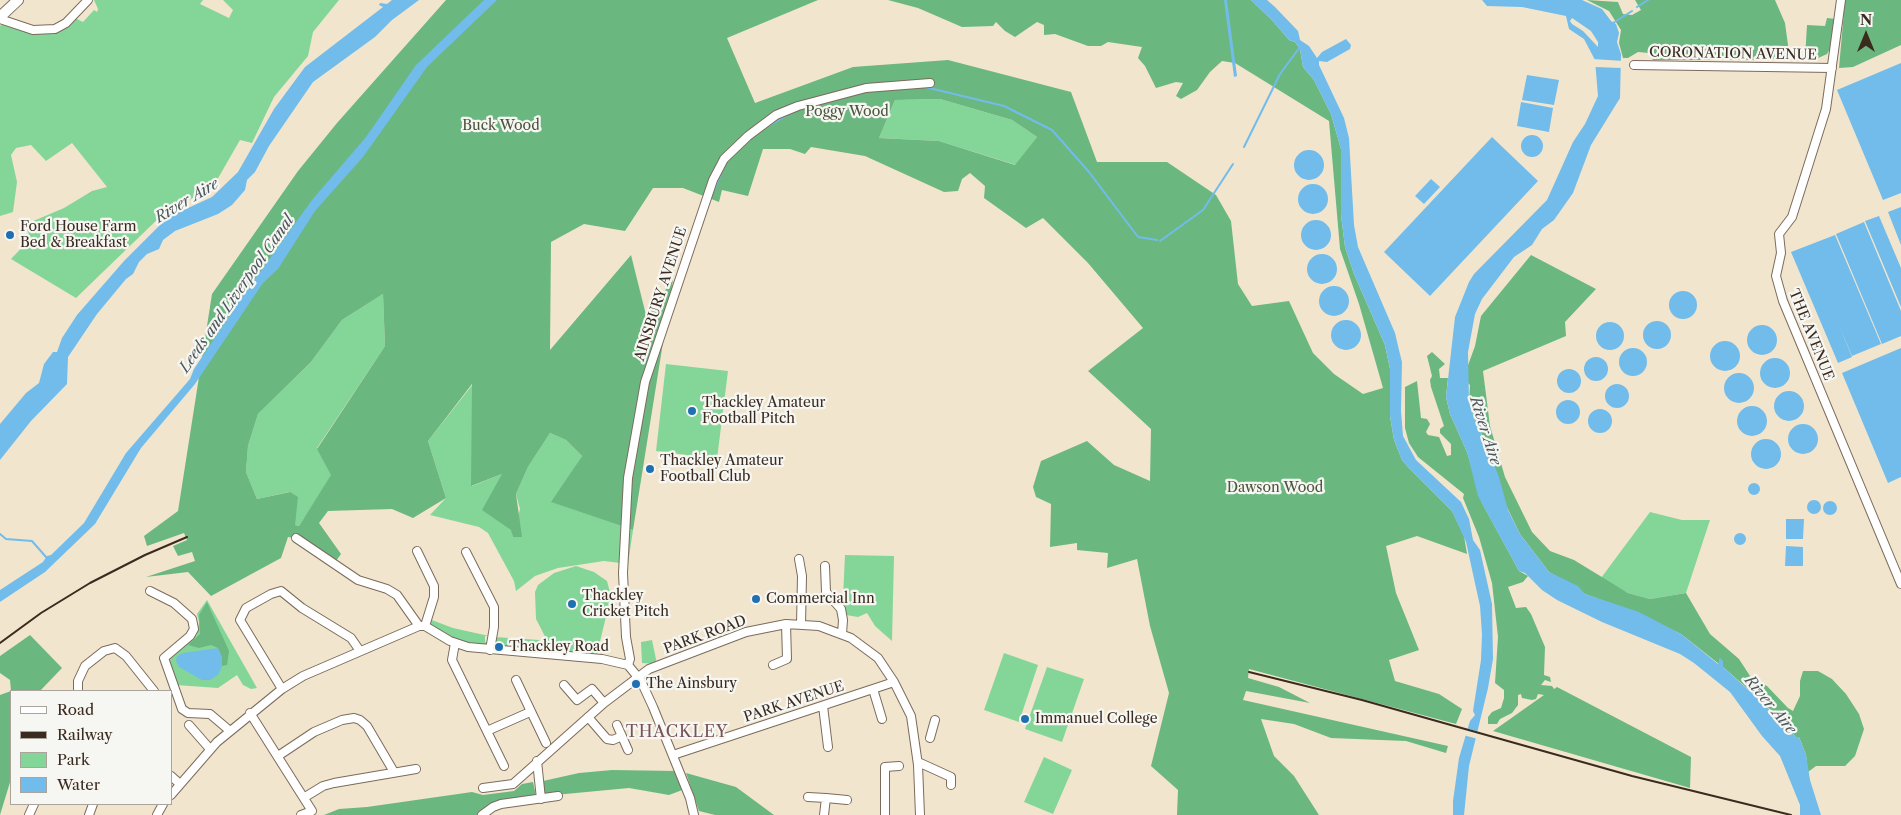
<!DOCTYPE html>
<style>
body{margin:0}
#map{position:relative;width:1901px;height:815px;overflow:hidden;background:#f2e5ce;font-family:"Libre Caslon Text",serif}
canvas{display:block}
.legend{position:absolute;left:10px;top:690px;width:162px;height:115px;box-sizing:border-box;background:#f6f6f2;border:1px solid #aba49d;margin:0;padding:6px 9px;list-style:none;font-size:15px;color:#3b2a1e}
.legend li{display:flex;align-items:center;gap:10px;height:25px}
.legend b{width:25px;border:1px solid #aba49d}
.north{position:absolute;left:1841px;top:10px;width:50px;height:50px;-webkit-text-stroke:4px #f6f6f2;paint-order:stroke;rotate:0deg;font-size:14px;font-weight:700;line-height:20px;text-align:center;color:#3b2a1e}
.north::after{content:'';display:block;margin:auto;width:18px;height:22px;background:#3b2a1e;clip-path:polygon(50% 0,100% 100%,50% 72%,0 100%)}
</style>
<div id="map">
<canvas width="1901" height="815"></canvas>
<ul class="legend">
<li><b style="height:6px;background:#fff"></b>Road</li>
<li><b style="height:6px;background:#3b2a1e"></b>Railway</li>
<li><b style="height:14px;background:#84d698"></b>Park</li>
<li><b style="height:14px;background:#71bcea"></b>Water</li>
</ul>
<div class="north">N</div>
</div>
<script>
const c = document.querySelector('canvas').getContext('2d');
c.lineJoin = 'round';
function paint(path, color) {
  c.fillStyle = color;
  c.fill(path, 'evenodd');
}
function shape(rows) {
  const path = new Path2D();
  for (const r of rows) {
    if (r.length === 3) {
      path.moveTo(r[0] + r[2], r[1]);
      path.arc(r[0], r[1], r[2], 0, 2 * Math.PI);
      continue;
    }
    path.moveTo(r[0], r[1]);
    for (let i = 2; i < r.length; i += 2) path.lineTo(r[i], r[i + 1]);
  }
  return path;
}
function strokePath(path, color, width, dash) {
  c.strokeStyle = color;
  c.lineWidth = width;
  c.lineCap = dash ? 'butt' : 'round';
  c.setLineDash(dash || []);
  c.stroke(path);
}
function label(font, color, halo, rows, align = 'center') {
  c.font = font + ' "Libre Caslon Text",serif';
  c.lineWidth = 4.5;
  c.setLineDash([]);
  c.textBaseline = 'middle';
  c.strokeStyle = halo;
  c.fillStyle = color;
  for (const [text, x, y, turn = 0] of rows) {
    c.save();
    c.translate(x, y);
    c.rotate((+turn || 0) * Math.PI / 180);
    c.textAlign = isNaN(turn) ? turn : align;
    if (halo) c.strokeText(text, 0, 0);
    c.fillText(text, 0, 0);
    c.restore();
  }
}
const green = shape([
 [94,0,203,0,200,4,229,18,233,10,223,0,339,0,313,32,308,56,274,97,252,143,240,140,217,180,196,196,162,215,76,298,11,259,28,241,29,234,24,225,64,208,92,191,107,187,72,143,46,161,31,145,16,148,11,155,17,182,13,212,0,216,0,26,2,24,36,33,75,18,83,22,94,10,97,12,98,9],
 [940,99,1012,120,1037,137,1016,165,939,141,879,138,895,100],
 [383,294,385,346,317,448,332,475,299,526,295,525,289,492,257,499,246,472,248,446,258,414,311,362,342,320],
 [666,364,728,371,717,459,656,451],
 [473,384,472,486,502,474,513,537,520,509,516,494,528,467,550,433,566,440,582,456,552,502,633,530,628,564,604,561,558,568,535,576,516,591,514,581,488,533,479,527,430,515,446,498,428,441],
 [1650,512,1682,520,1710,520,1686,593,1650,599,1628,593,1601,578],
 [845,555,894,556,892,641,875,626,867,613,858,617,846,615,843,598],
 [576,566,594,572,607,581,611,596,597,654,552,650,536,619,535,592,538,585,554,573],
 [207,600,257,688,251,689,243,685,237,675,218,688,176,685,168,664,171,658,197,635,199,622,197,614],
 [429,619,453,628,489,636,485,636,485,642,488,643,487,646,453,639,429,625],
 [495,637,539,640,548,651,497,646],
 [652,640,657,664,642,663,641,642],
 [1004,653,1038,665,1019,722,984,710],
 [1047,667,1084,679,1062,742,1025,729],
 [1044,757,1072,770,1053,814,1024,802]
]);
const forest = shape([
 [446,0,818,0,727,38,755,103,853,67,948,60,1071,92,1097,162,1167,162,1216,195,1231,221,1238,284,1252,306,1289,301,1313,353,1334,374,1363,394,1383,388,1359,304,1340,249,1329,121,1235,63,1222,61,1210,72,1197,90,1181,99,1176,96,1183,83,1176,82,1156,88,1145,66,1138,58,1142,47,1108,42,1101,46,1088,46,1055,34,1044,35,1044,25,1037,22,1015,37,1005,31,996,22,993,26,962,27,918,8,888,0,1251,0,1272,20,1289,40,1295,42,1300,49,1303,67,1314,80,1331,114,1341,149,1341,215,1345,247,1354,274,1385,345,1390,369,1390,416,1394,440,1402,460,1408,467,1452,511,1464,536,1467,554,1417,536,1386,546,1396,593,1419,650,1389,660,1395,681,1439,694,1462,709,1456,724,1249,669,1248,678,1279,687,1310,703,1246,691,1243,700,1448,746,1446,753,1406,741,1331,738,1294,724,1261,719,1274,756,1294,776,1319,815,1177,815,1178,790,1151,766,1169,693,1150,626,1137,559,1107,568,1108,553,1077,550,1077,543,1050,547,1051,504,1036,497,1033,487,1041,461,1087,441,1114,465,1150,481,1151,429,1088,371,1143,328,1088,263,1043,218,1026,228,984,198,985,186,970,173,962,179,958,191,944,192,865,156,811,147,805,154,790,149,763,149,748,196,722,190,719,202,683,188,653,188,625,231,584,224,551,242,550,350,631,255,646,315,673,280,633,530,551,502,582,456,566,440,550,433,528,467,516,494,522,537,513,537,511,530,482,510,502,474,471,486,472,384,428,441,446,498,413,518,392,509,328,511,319,523,341,554,336,561,300,539,288,537,281,558,211,596,188,572,146,577,195,561,192,552,178,556,173,546,187,540,184,533,147,546,144,536,178,511,212,294,298,171,337,123],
 [940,99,1012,120,1037,137,1015,165,939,141,879,138,895,100],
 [383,294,385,346,317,449,331,475,299,526,295,525,298,497,290,492,257,499,246,472,248,446,258,414,311,362,342,320],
 [1587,0,1618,2,1623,14,1632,15,1641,10,1635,0,1775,0,1785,23,1788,45,1786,54,1779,58,1766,60,1653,60,1649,53,1638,52,1628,58,1623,58,1619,43,1621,30,1609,11],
 [1845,0,1901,0,1901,45,1853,67,1839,68],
 [1827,18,1836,19,1831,47,1827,54,1816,59,1805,59,1807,25,1825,26],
 [1531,255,1596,289,1565,322,1566,336,1483,371,1490,426,1505,477,1532,532,1550,551,1574,560,1628,593,1650,599,1686,593,1710,634,1739,659,1752,679,1767,686,1788,708,1793,711,1800,696,1800,681,1803,671,1818,671,1832,679,1846,694,1859,714,1864,729,1855,756,1845,766,1816,766,1808,772,1806,755,1799,737,1796,737,1765,704,1723,667,1720,658,1719,664,1681,634,1635,612,1585,594,1558,577,1549,572,1520,534,1504,501,1487,444,1474,419,1469,402,1470,385,1467,382,1467,368,1475,346,1481,316],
 [1432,352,1445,364,1439,369,1440,378,1448,378,1446,397,1450,414,1467,452,1482,503,1519,571,1528,576,1523,582,1508,587,1516,608,1526,607,1531,614,1545,647,1544,675,1550,677,1551,682,1545,680,1541,685,1552,686,1554,689,1557,687,1691,757,1690,788,1493,731,1544,695,1538,694,1536,699,1532,700,1522,698,1521,694,1518,695,1518,705,1512,713,1500,719,1497,724,1488,724,1488,717,1492,712,1501,708,1504,698,1504,690,1495,683,1498,637,1492,583,1479,537,1463,498,1464,494,1418,457,1409,443,1405,428,1405,387,1417,381,1421,418,1427,419,1430,424,1426,432,1428,435,1439,437,1447,456,1451,455,1451,444,1440,433,1440,429,1444,426,1431,387,1430,380,1432,376,1427,356],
 [207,602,229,651,227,665,222,666,218,648,211,645,199,648,188,645,200,634,199,615],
 [30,635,62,668,40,691,11,691,11,779,0,815,0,695,11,691,10,680,0,673,0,656],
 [612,770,677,771,685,789,669,795,629,788,544,796,543,781,579,773],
 [686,773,736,787,774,815,715,815,699,811],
 [533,782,536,796,479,815,324,815,339,809,367,807,472,792,483,795,514,791,522,784]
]);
const water = shape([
 [392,0,419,0,392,20,375,37,313,82,269,146,255,172,247,180,245,190,232,205,218,214,175,231,163,240,159,249,147,254,139,262,133,274,126,279,97,314,68,357,67,384,31,421,0,460,0,424,26,393,39,383,44,364,53,352,57,352,62,338,77,315,124,261,162,223,175,214,212,197,238,172,274,109,305,67,383,7,379,5,380,3,387,4],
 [484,0,497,0,427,67,363,157,315,211,278,269,263,283,195,384,141,448,95,524,45,572,0,602,0,590,43,562,47,556,51,555,84,523,126,453,190,379,194,369,242,297,312,200,366,137,416,65],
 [1224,0,1227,0,1237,76,1234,77],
 [1251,0,1267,0,1275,7,1298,31,1300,40,1309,46,1317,58,1322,52,1346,39,1351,45,1350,49,1327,62,1319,61,1319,65,1344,118,1349,138,1354,225,1358,247,1395,333,1399,350,1402,362,1401,411,1403,436,1416,460,1461,502,1469,519,1473,540,1480,550,1492,604,1493,659,1488,688,1469,766,1464,815,1453,815,1453,801,1459,758,1470,721,1475,715,1473,711,1481,660,1482,634,1480,606,1466,542,1452,511,1408,467,1402,460,1394,440,1390,416,1390,369,1385,345,1354,274,1345,247,1341,215,1341,149,1331,114,1314,80,1303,67,1300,49,1295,42,1289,40,1272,20],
 [1482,0,1582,0,1602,9,1611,21,1616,24,1619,33,1617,42,1621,54,1620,98,1591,145,1573,193,1554,220,1542,229,1532,245,1514,257,1482,299,1475,314,1468,352,1469,402,1474,419,1483,437,1499,477,1508,510,1520,534,1549,572,1578,586,1585,594,1639,612,1681,634,1718,664,1720,658,1723,661,1723,667,1765,705,1796,737,1799,737,1806,755,1810,780,1821,815,1800,815,1800,805,1780,756,1762,736,1730,692,1694,663,1680,654,1602,622,1557,600,1542,590,1525,573,1519,571,1478,496,1467,452,1450,414,1446,397,1455,317,1469,282,1474,274,1547,200,1573,142,1585,124,1598,96,1595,60,1584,39,1569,29,1566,16,1522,7,1487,6],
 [1572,18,1591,31,1598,42,1598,47,1583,31,1572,24,1570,21],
 [1901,63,1901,193,1883,200,1837,90],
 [1527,75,1559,80,1554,105,1522,100],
 [1521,102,1553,108,1549,132,1517,126],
 [1532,146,11],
 [1492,137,1538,181,1430,296,1384,252],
 [1309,165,15],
 [1431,179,1440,187,1424,204,1415,196],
 [1313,199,15],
 [1901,207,1901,245,1888,212],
 [1879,216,1901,268,1901,307,1865,221],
 [1316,235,15],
 [1864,222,1901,311,1901,336,1882,344,1836,234],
 [1835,235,1881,344,1852,356,1839,325,1852,357,1838,363,1791,252],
 [1322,269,15],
 [1334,301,15],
 [1683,305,14],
 [1346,335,15],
 [1657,335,14],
 [1610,336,14],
 [1762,340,15],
 [1725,356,15],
 [1633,362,14],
 [1901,348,1901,477,1888,483,1842,373],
 [1596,369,12],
 [1775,373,15],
 [1569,381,12],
 [1739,388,15],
 [1617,396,12],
 [1789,406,15],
 [1568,412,12],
 [1752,421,15],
 [1600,421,12],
 [1803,439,15],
 [1766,454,15],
 [1754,489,6],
 [1814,507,7],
 [1830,508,7],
 [1786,519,1804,519,1803,539,1786,539],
 [1740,539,6],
 [1786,546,1803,547,1803,566,1785,566],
 [218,648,222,657,222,666,218,675,210,680,202,680,179,667,176,661,177,656,183,653]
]);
const pier = shape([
 [1592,59,1624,61,1622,68,1594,67],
 [1465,728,1480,732,1478,739,1463,735]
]);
const stream = shape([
 [1637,7,1648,0],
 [1613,23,1632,11],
 [925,87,1004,106,1052,130,1089,172,1138,237,1157,240],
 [763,129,791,113],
 [1244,147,1280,74,1300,47],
 [711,197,725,164],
 [1160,241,1203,210,1233,164],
 [0,534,6,539,32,541,46,557]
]);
const minor = shape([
 [1841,0,1826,109,1792,217,1779,234,1781,253,1776,276,1783,301,1901,584],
 [0,19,33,30,55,29,66,23,88,0],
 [1634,65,1832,68],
 [296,538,358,580,387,589,397,595,419,626],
 [417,551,434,586,434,597,425,626],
 [466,552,494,607,494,627,490,650],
 [799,559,802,576,801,625],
 [825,566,826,592,841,609,843,620,842,634],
 [150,591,174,603,192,619,194,629,190,636,164,658,182,709,188,713,210,714,230,731],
 [419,626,425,626,450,641,468,647,602,659,628,665,641,681,653,707,690,798,694,815],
 [455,643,452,660,504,766],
 [628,665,630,659,626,637,623,573,628,478,645,382,713,180,724,159,748,136,776,115,798,106,866,88,930,83],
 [773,665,787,659,786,624],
 [516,680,546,743],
 [564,685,577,700,592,689,604,703],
 [282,689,240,620,246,608,271,594,281,591,302,608,351,638,360,651],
 [873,689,882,719],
 [78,691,78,681,85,666,104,651,115,648,126,656,154,691],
 [823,706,828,747],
 [250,713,312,811,301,815],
 [588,717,607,739,613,740,622,736],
 [189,725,210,749],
 [617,725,628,750],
 [487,731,530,712],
 [930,738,935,720],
 [673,755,894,682],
 [278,756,314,732,342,720,354,718,360,720,367,726,394,772],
 [537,761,541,799],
 [918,762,951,777,951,785],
 [171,776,180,784],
 [483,788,513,784,604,703,649,669,746,632,786,624,819,626,851,638,878,658,894,682,911,716,918,765,920,815],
 [171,795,217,742,282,689,303,676,419,626],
 [305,797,323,786,334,783,416,769],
 [808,797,826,798],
 [29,815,34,804],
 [89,815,93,804],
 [157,815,163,804],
 [482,815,493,807,501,804,558,796],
 [824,815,826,798,847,800],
 [885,815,885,767,899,766]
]);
const major = shape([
 [0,17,18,0]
]);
const rail = shape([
 [0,643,41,613,90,583,145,555,187,537],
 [1249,672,1362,700,1632,776,1791,815]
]);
const markers = [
 [10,235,5,"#1f6fb2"],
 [692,411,5,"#1f6fb2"],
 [650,469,5,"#1f6fb2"],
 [756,599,5,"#1f6fb2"],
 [572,604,5,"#1f6fb2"],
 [499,647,5,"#1f6fb2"],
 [636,684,5,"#1f6fb2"],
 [1025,719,5,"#1f6fb2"]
];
const streetNames = [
 ["CORONATION AVENUE",1733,54,1],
 ["AINSBURY AVENUE",661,294,-72],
 ["THE AVENUE",1811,335,68],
 ["PARK ROAD",705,635,-20],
 ["PARK AVENUE",794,702,-18]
];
const parkNames = [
 ["Poggy Wood",847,112],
 ["Buck Wood",501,126],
 ["Dawson Wood",1275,488]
];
const poiNames = [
 ["Ford House Farm",20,227],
 ["Bed & Breakfast",20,243],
 ["Thackley Amateur",702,403],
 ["Football Pitch",702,419],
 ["Thackley Amateur",660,461],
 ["Football Club",660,477],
 ["Thackley",582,596],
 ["Cricket Pitch",582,612],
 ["Commercial Inn",766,599],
 ["Thackley Road",509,647],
 ["The Ainsbury",646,684],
 ["Immanuel College",1035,719]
];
const waterNames = [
 ["River Aire",187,201,-31],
 ["Leeds and Liverpool Canal",237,294,-55],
 ["River Aire",1485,431,72],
 ["River Aire",1770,705,50]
];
const quarterNames = [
 ["THACKLEY",677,732]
];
paint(green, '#84d698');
paint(forest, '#6bb780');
paint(water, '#71bcea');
paint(pier, '#f2e5ce');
strokePath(stream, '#71bcea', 2);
strokePath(minor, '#7b6b5c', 10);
strokePath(major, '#7b6b5c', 12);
strokePath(minor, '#fff', 8);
strokePath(major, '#fff', 10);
strokePath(rail, '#3b2a1e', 2);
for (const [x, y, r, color] of markers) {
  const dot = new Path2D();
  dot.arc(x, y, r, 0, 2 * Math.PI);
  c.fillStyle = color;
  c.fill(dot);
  strokePath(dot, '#f6f6f2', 2);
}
label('14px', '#3b2a1e', '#f6f6f2', streetNames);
label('14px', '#4d553c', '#f6f6f2', parkNames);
label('14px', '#3b2a1e', '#f6f6f2', poiNames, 'left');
label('italic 15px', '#4b565b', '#f6f6f2', waterNames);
c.letterSpacing = '1px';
label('16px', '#795355', '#f6f6f2', quarterNames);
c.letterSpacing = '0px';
</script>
